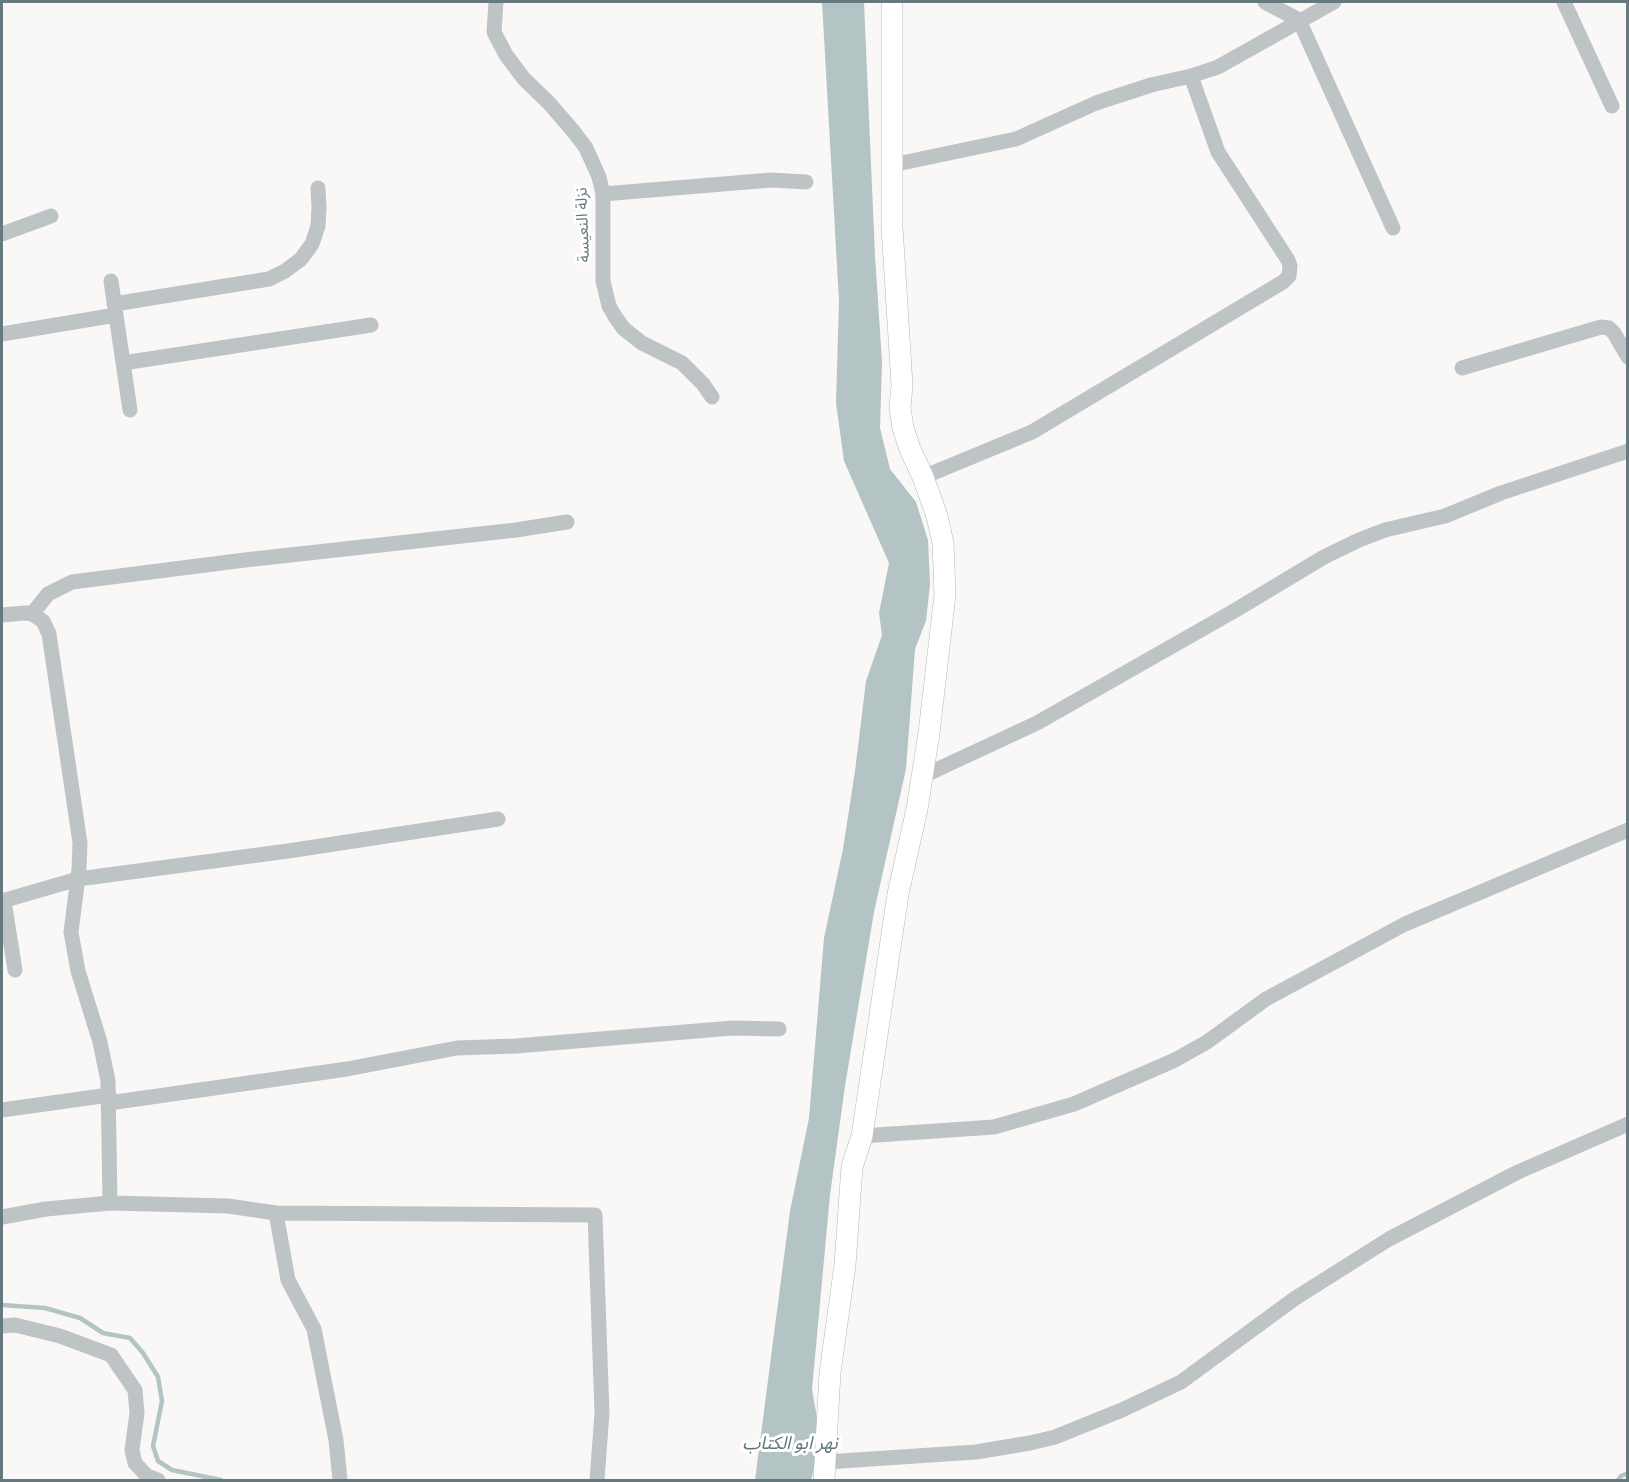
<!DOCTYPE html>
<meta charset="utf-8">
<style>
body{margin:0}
#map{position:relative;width:1629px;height:1482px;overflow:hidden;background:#f9f8f7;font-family:"IBM Plex Sans",sans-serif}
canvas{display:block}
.frame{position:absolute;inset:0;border:3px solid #66797f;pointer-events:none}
</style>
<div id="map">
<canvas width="1629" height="1482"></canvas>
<div class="frame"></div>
</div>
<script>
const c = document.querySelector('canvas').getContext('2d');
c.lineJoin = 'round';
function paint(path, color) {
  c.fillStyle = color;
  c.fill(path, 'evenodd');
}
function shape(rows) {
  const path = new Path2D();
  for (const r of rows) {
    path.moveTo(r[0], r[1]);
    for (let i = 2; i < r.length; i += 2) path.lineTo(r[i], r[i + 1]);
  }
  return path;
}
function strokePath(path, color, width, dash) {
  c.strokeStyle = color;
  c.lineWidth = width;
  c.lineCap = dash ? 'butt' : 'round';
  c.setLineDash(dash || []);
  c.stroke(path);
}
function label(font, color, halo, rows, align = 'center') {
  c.font = font + ' "IBM Plex Sans","Noto Sans Arabic",sans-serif';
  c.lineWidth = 6;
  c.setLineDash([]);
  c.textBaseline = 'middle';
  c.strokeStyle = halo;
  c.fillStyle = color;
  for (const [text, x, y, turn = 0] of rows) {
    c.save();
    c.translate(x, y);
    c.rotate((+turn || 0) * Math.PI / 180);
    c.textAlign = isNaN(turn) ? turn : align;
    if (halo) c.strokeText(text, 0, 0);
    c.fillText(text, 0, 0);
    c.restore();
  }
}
const water = shape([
 [822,2,864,2,875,256,882,362,880,428,890,469,916,502,928,540,930,584,926,621,915,649,906,769,874,912,845,1086,830,1195,812,1389,821,1442,811,1480,755,1480,790,1211,809,1118,824,938,843,849,855,771,866,681,882,635,879,613,889,563,844,461,836,403,839,301]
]);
const stream = shape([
 [2,1305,45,1308,80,1318,103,1333,130,1338,143,1353,158,1377,162,1401,153,1446,158,1461,172,1470,221,1480],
 [1618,1480,1621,1476,1628,1473]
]);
const street = shape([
 [496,2,494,32,506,55,524,79,549,103,574,132,586,148,599,177,603,194,603,281,609,306,616,318,624,329,642,343,682,363,703,384,712,397],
 [1265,2,1299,20,1393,228],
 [1564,2,1612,106],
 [892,165,1016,139,1096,103,1151,85,1191,76,1218,67,1334,2],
 [603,194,771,180,806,182],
 [2,234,51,216],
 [111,281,130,410],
 [114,304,269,279,285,271,301,259,312,244,318,226,319,208,318,188],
 [2,334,116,315],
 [123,363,371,325],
 [1462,368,1601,327,1609,328,1614,333,1628,357],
 [923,477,1032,432,1283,282,1289,276,1290,266,1288,260,1218,152,1191,76],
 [32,614,48,594,72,582,245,560,516,530,567,522],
 [2,615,25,613,32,614,43,621,49,634,80,843,79,869,71,932,78,971,100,1042,108,1081,110,1203],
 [921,777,1037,723,1234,611,1324,557,1359,540,1385,530,1445,516,1501,493,1628,451],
 [2,901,78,879,288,851,498,819],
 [4,901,15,970],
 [109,1103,347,1069,457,1048,516,1046,733,1028,779,1029],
 [2,1110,109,1095],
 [862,1136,994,1127,1074,1104,1175,1060,1207,1042,1266,999,1405,924,1628,830],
 [276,1213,288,1280,314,1329,336,1440,340,1480],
 [2,1217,46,1209,110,1203,228,1206,276,1213,595,1215,602,1413,597,1480],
 [2,1326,15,1325,60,1336,111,1355,135,1390,137,1413,132,1450,135,1463,147,1476,158,1480],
 [826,1462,976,1452,1030,1443,1055,1437,1122,1410,1181,1382,1294,1299,1389,1239,1518,1172,1628,1124]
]);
const secondary = shape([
 [824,1480,830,1373,845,1265,852,1167,862,1136,898,894,917,809,929,733,945,595,943,543,937,516,923,477,910,449,903,428,900,408,902,385,892,227,892,2]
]);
const streetNames = [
 ["نزلة النعيسة",583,225,-92]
];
const waterNames = [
 ["نهر ابو الكتاب",790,1444]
];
paint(water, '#b4c3c4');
strokePath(stream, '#b4c3c4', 4.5);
strokePath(secondary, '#b1b8bb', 22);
strokePath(street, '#bec4c6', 15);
strokePath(secondary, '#fff', 21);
label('16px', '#66797f', '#fff', streetNames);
label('italic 18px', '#617779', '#fff', waterNames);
</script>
